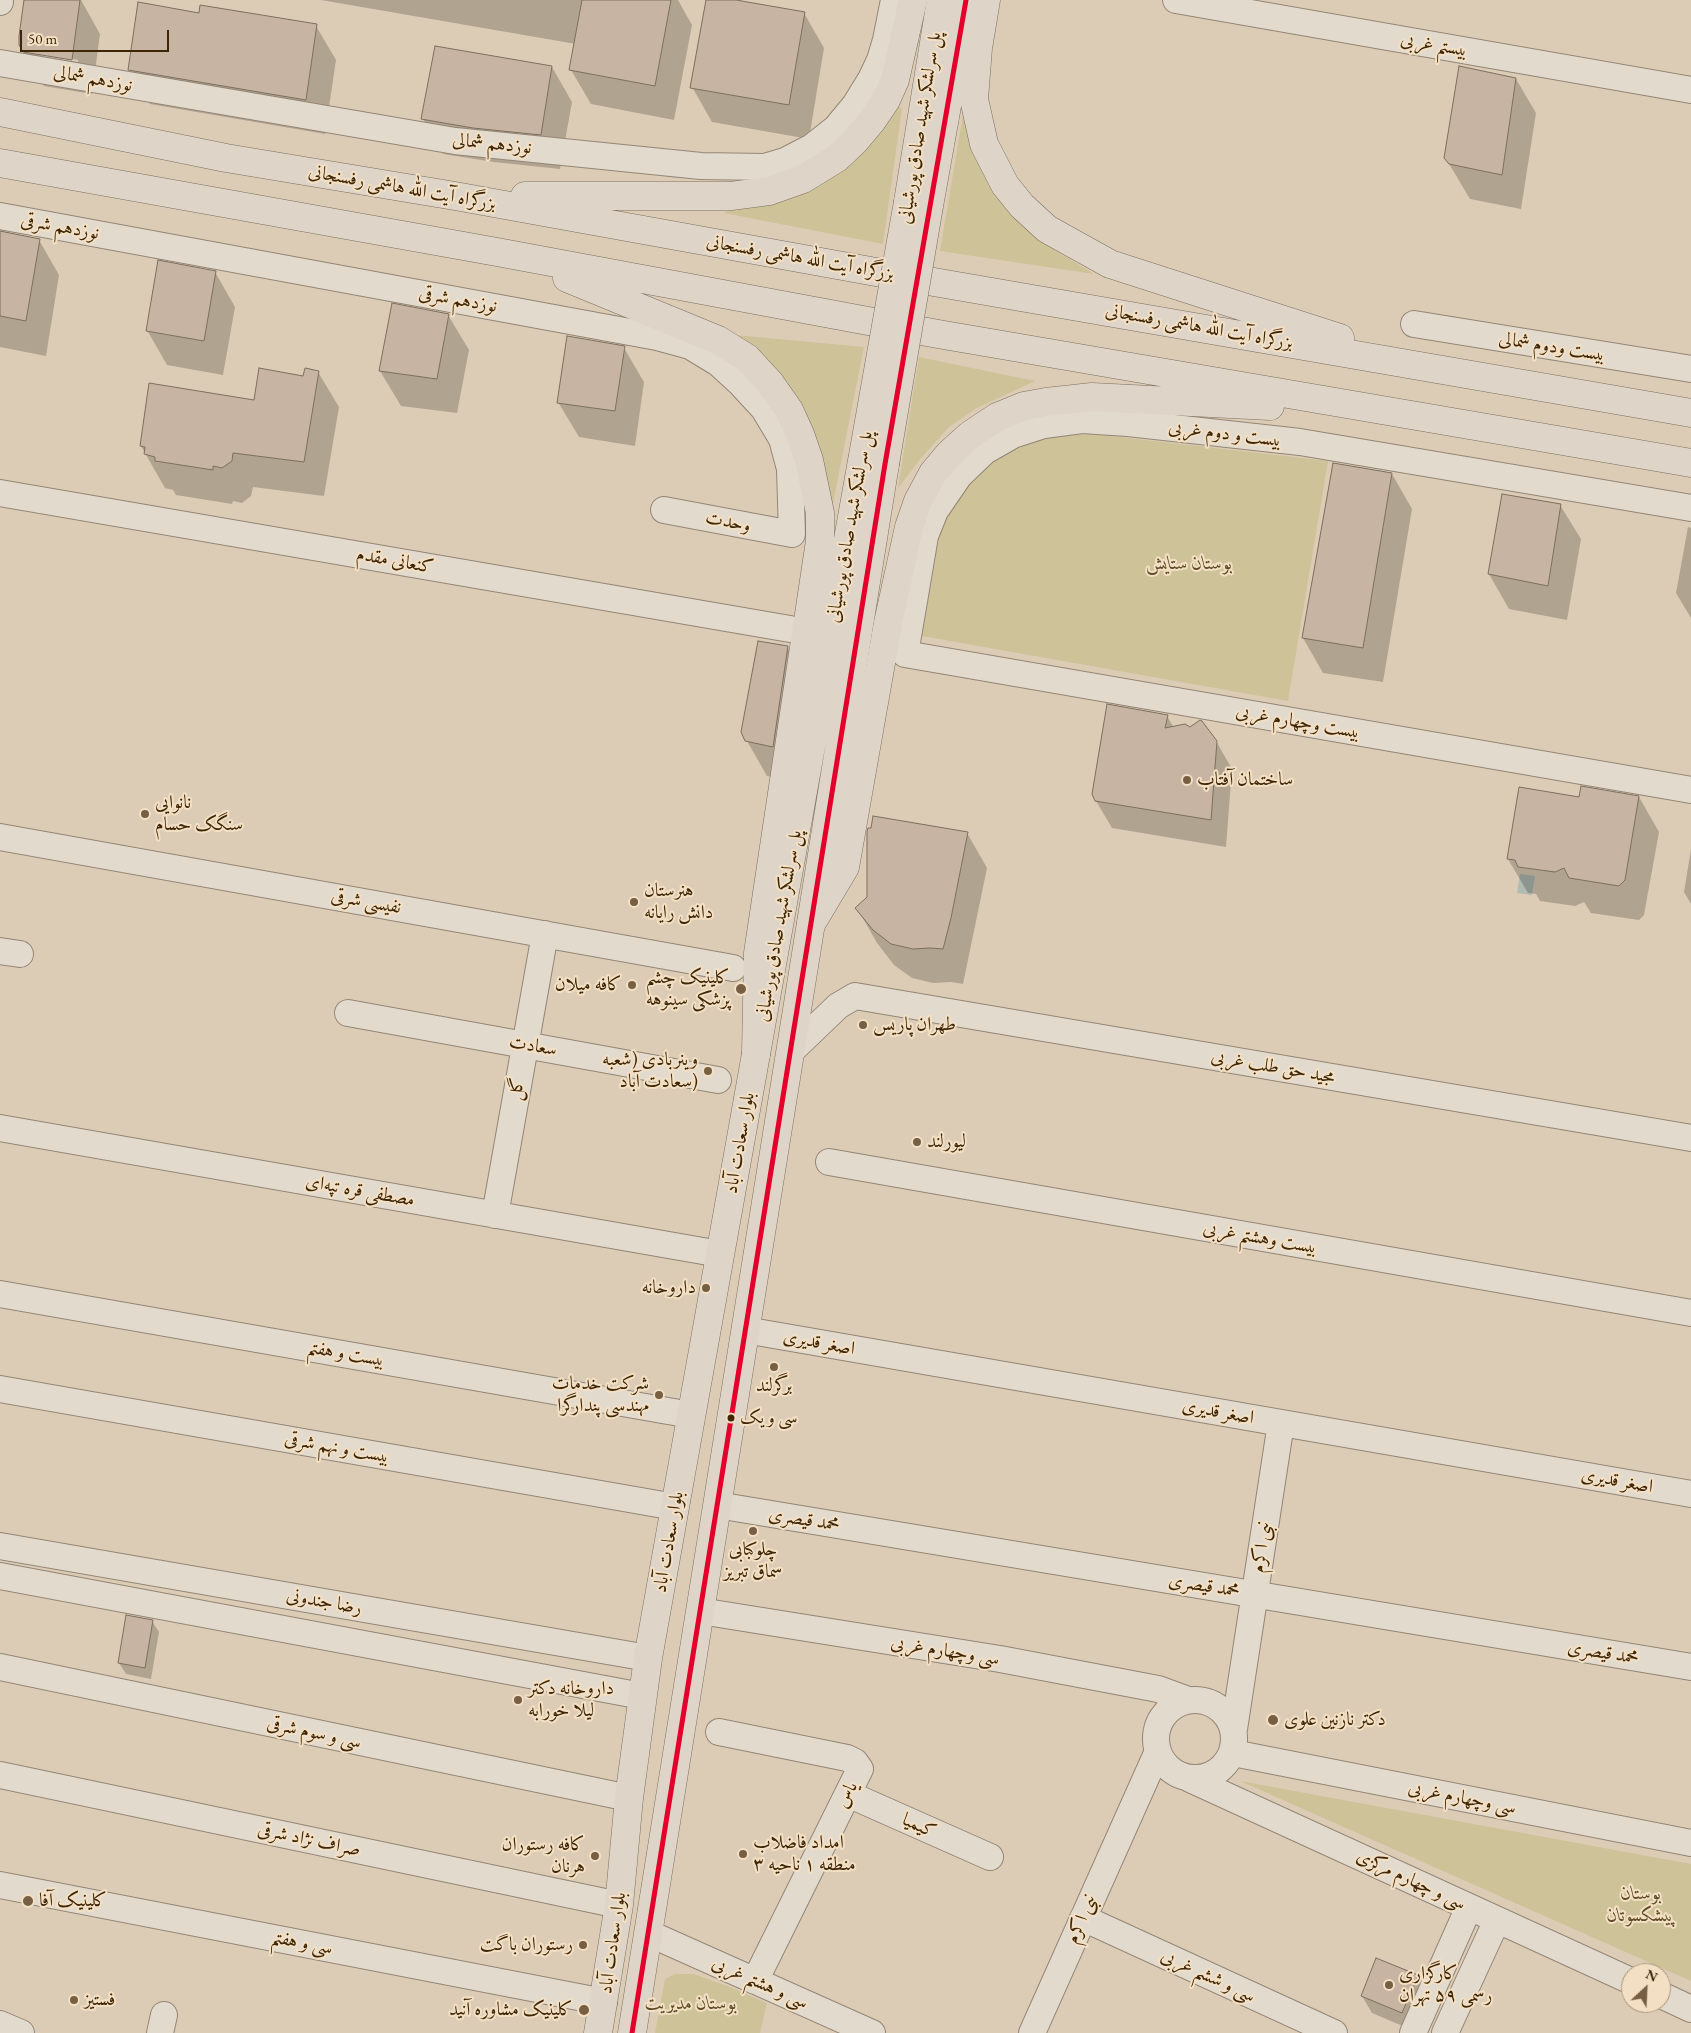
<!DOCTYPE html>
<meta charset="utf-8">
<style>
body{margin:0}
#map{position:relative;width:1691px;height:2033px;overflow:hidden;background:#ddccb5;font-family:"EB Garamond",serif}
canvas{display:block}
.north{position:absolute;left:1621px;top:1963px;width:50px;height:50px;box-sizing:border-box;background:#f3e0c4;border:1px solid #ab9578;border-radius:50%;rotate:25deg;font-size:14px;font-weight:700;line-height:20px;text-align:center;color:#3e2505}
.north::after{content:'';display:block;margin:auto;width:18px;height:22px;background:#765f43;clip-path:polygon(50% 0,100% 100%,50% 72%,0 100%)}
.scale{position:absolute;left:20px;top:30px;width:149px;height:22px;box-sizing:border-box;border:2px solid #3e2505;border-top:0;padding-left:6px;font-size:15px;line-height:18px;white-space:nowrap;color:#3e2505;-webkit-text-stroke:4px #f3e0c4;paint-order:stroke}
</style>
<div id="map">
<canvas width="1691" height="2033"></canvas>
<div class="north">N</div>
<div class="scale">50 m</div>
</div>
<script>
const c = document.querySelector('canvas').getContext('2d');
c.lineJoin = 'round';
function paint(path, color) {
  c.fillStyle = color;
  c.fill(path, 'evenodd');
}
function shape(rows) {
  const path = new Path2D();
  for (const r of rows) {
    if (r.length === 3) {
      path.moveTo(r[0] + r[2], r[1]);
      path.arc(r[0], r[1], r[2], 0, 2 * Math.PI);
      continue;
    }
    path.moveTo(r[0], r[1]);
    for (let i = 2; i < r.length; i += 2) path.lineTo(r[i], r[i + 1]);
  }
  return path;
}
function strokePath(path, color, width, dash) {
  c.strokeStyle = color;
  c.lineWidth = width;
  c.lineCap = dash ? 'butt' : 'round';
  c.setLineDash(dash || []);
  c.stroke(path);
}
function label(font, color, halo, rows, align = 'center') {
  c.font = font + ' "EB Garamond",Amiri,serif';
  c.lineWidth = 4;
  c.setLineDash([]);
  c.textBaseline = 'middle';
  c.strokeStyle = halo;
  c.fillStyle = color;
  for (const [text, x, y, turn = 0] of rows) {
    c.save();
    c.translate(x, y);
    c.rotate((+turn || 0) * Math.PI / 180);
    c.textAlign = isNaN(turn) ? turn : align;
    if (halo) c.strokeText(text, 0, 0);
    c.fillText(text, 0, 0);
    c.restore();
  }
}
const green = shape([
 [893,106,902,108,883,244,724,213,733,207,792,196,817,187,843,168],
 [964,109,1022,222,1045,244,1094,274,940,251],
 [735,335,864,347,832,508,827,477,816,440],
 [919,357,1035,381,977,408,949,427,922,457,898,488],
 [1093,434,1328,461,1288,701,922,636,920,630,937,529,962,487,999,456,1041,436],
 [1240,1781,1691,1864,1691,1981],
 [675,1974,694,1974,727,1986,767,2003,760,2033,655,2033,665,1979]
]);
const water = shape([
 [1520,874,1535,876,1532,895,1517,893]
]);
const shadow = shape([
 [25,0,81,0,100,34,92,94,44,86,20,45],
 [41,53,78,60,78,62,41,56],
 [321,0,678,0,692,25,674,120,591,104,571,70,576,44],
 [707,0,728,0,804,13,824,48,809,139,712,122,692,87],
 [200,14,316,26,336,60,325,134,150,104,130,70],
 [552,67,572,102,560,169,494,162,443,154,423,119],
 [1516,79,1536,113,1521,209,1470,199,1445,157],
 [0,231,39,240,59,275,46,356,0,347],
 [215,272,235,307,223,375,167,365,147,330],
 [448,315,469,350,457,413,401,406,380,371],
 [624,348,644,382,635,446,579,437,558,402],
 [318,372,339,407,324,496,253,487,251,496,242,503,233,501,232,504,176,495,173,490,165,488,141,446,255,401],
 [1392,474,1412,509,1383,682,1323,673,1303,638],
 [1560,505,1581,539,1567,620,1509,609,1489,574],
 [1688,527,1691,528,1691,618,1676,593],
 [788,648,808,682,793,781,767,776,747,741],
 [1167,716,1174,728,1216,741,1232,769,1226,847,1112,828,1096,801],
 [1639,797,1659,832,1644,915,1639,920,1591,913,1584,902,1575,906,1540,901,1536,894,1528,893,1508,859,1580,799],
 [967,833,987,868,963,984,951,982,933,983,912,978,894,965,877,943,857,908,869,897],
 [1691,849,1691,904,1684,892],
 [152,1621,159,1632,151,1679,126,1674,119,1663],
 [1417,1976,1427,1993,1412,2030,1372,2013,1362,1996]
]);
const building = shape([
 [24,0,80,0,72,60,23,52,19,45,19,36,24,0],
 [582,0,671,0,655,86,569,70,582,0],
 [706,0,736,0,805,12,789,105,690,88,706,0],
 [138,2,199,13,200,5,317,24,306,100,128,70,138,2],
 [435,46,552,66,541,135,473,128,421,119,435,46],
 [1459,66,1516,78,1502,175,1449,164,1444,158,1459,66],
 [0,231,40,239,26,321,0,316,0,231],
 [158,260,216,271,204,341,146,331,158,260],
 [392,303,449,314,437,379,379,371,392,303],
 [567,336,625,346,615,411,557,403,567,336],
 [259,368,303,376,305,368,319,371,304,462,233,453,232,461,222,468,213,466,213,470,155,461,155,457,144,454,145,447,140,446,149,383,254,400,259,368],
 [1333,463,1392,473,1363,648,1302,638,1333,463],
 [1502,494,1561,504,1548,586,1488,574,1502,494],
 [758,641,788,646,773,747,745,741,741,732,758,641],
 [1107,704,1168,715,1165,728,1185,724,1190,727,1200,720,1202,721,1217,741,1211,820,1095,801,1092,794,1107,704],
 [1581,786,1639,796,1625,880,1619,886,1569,878,1564,868,1555,872,1518,867,1515,860,1507,859,1519,787,1579,797,1581,786],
 [873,816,968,832,951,918,943,949,930,948,913,949,891,944,873,930,855,908,867,897,867,831,868,828,871,828,873,816],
 [126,1615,153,1620,145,1668,118,1663,126,1615],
 [1376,1958,1418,1975,1402,2013,1361,1996,1376,1958]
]);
const minor = shape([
 [1176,0,1691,90],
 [0,2,0,0],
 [0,63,455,141,701,166,765,167,785,161,812,147,836,128,855,105,871,79,880,60,886,40,894,0],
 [0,216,657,337,690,346,718,363,740,383,764,409,782,439,790,469,792,534,664,510],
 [1414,324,1691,369],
 [0,493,790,629],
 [1691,508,1300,442,1128,423,1082,420,1044,425,1013,435,985,451,959,476,935,511,925,536,905,654,1691,790],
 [0,837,733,968],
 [0,951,20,954],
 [348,1013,718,1080],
 [790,1052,838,1006,855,996,1691,1138],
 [0,1128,720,1254],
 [829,1162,1691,1313],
 [495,1215,545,934],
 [0,1294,691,1415],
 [745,1330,1691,1494],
 [0,1389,675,1507],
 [717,1505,1691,1667],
 [0,1546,648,1658],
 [0,1576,642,1696],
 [700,1611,1000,1659,1158,1689,1188,1700],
 [0,1667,629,1798],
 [1195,1739,39],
 [1234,1729,1281,1423],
 [719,1732,847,1758,855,1762,860,1769,755,1981],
 [1233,1753,1691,1843],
 [0,1775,619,1905],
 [1190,1779,1631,1981],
 [848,1794,990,1857],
 [0,1885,604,2002],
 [1083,1918,1334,2033],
 [648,1933,872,2033],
 [1661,1995,1691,2009],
 [0,2024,21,2033],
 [160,2033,164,2015],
 [1032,2033,1158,1751],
 [1413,2033,1469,1907],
 [1445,2033,1497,1920]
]);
const major = shape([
 [908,202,941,0],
 [929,206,966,0],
 [598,2033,619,1905,629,1798,648,1658,862,461],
 [632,2033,885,464]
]);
const highway = shape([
 [986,0,978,48,974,99,984,144,1005,185,1022,206,1047,229,1110,264,1340,338],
 [0,112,226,158,455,196,876,272,1691,413],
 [0,163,497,252,938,334,1691,463],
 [525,196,731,196,769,191,803,179,837,158,855,141,871,122,886,100,895,80,913,0],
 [567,278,718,340,747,358,770,383,789,410,800,434,809,460,820,513,820,541,758,953,756,1054],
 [811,924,845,867,888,623,909,527,918,501,933,473,949,454,970,435,997,417,1024,406,1046,402,1092,397,1270,406]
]);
const majorBridge = shape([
 [862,461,908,202],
 [885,464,929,206]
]);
const bus1 = shape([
 [632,2033,885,464,966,0]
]);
const markers = [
 [1187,780,5,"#765f43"],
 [145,814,5,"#765f43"],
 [634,902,5,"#765f43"],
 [632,985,5,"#765f43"],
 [741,989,6,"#765f43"],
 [863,1025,5,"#765f43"],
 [708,1071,5,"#765f43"],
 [917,1142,5,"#765f43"],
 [706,1288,5,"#765f43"],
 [774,1367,5,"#765f43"],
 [659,1395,5,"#765f43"],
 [731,1418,4.5,"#3e2505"],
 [753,1531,5,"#765f43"],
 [518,1700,5,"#765f43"],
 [1273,1720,6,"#765f43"],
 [743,1854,5,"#765f43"],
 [595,1856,5,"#765f43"],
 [28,1901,6,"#765f43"],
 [583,1945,5,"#765f43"],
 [1389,1985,5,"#765f43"],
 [74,2000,5,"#765f43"],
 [584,2010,6,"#765f43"]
];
const busNames = [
 ["سی و یک",740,1418]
];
const streetNames = [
 ["بیستم غربی",1434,45,10],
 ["نوزدهم شمالی",93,79,10],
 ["پل سرلشکر شهید صادق پورشیانی",920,128,-81],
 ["نوزدهم شمالی",492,144,6],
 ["بزرگراه آیت الله هاشمی رفسنجانی",402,188,10],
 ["نوزدهم شرقی",60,227,10],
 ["بزرگراه آیت الله هاشمی رفسنجانی",800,258,10],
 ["نوزدهم شرقی",458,300,10],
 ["بزرگراه آیت الله هاشمی رفسنجانی",1199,327,10],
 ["بیست ودوم شمالی",1552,347,9],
 ["بیست و دوم غربی",1225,434,7],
 ["وحدت",728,522,11],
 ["پل سرلشکر شهید صادق پورشیانی",850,527,-80],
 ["کنعانی مقدم",395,561,10],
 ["بیست وچهارم غربی",1298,722,10],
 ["نفیسی شرقی",366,902,10],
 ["پل سرلشکر شهید صادق پورشیانی",779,926,-80],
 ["سعادت",533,1046,10],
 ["مجید حق طلب غربی",1273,1067,10],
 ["گل",517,1089,-80],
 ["بلوار سعادت آباد",740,1143,-80],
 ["مصطفی قره تپه‌ای",360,1191,10],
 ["بیست وهشتم غربی",1260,1238,10],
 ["اصغر قدیری",819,1343,10],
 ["بیست و هفتم",346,1354,10],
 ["اصغر قدیری",1218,1412,10],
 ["بیست و نهم شرقی",337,1448,10],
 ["اصغر قدیری",1617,1481,10],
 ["محمد قیصری",804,1520,9],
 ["بلوار سعادت آباد",669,1542,-80],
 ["نبی اکرم",1262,1547,-81],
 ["محمد قیصری",1204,1586,9],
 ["رضا جندونی",324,1602,10],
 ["سی وچهارم غربی",945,1651,9],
 ["محمد قیصری",1603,1653,9],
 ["سی و سوم شرقی",314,1733,12],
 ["یاس",847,1795,-63],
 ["سی وچهارم غربی",1462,1798,11],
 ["کیمیا",919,1826,24],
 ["صراف‌ نژاد شرقی",309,1840,12],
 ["سی و چهارم مرکزی",1411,1880,25],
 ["نبی اکرم",1082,1919,-66],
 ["سی و هفتم",302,1943,11],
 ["بلوار سعادت آباد",613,1943,-82],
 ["سی و ششم غربی",1208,1976,25],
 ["سی و هشتم غربی",760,1983,24]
];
const parkNames = [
 ["بوستان ستایش",1189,564],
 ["بوستان",1641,1894],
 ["پیشکسوتان",1641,1916],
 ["بوستان مدیریت",691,2004]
];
const poiNames = [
 ["ساختمان آفتاب",1197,780],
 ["نانوایی",155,803],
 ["سنگک حسام",155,825],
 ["هنرستان",644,891],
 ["دانش رایانه",644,913],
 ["کلینیک چشم",730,978,"right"],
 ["پزشکی سینوهه",730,1000,"right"],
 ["کافه میلان",622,985,"right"],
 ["طهران پاریس",873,1025],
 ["وینربادی (شعبه",698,1060,"right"],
 ["سعادت آباد)",698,1082,"right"],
 ["لیورلند",927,1142],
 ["داروخانه",696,1288,"right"],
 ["شرکت خدمات",649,1384,"right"],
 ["مهندسى پندارگرا",649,1406,"right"],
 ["برگرلند",774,1386,"center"],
 ["چلوکبابی",753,1550,"center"],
 ["سماق تبریز",753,1572,"center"],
 ["داروخانه دکتر",528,1689],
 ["لیلا خورابه",528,1711],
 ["دکتر نازنین علوی",1284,1720],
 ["امداد فاضلاب",753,1843],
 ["منطقه ۱ ناحیه ۳",753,1865],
 ["كافه رستوران",585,1845,"right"],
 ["هرنان",585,1867,"right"],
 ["کلینیک آفا",39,1901],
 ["رستوران باگت",573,1945,"right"],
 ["کارگزاری",1399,1974],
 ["رسمی ۵۹ تهران",1399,1996],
 ["فستیز",84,2000],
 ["کلینیک مشاوره آنید",573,2010,"right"]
];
paint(green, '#cdc298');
paint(water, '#b0bbb2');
paint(shadow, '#0003');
paint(building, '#c8b4a2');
strokePath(building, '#7b6f5f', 1);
strokePath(minor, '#938675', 28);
strokePath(major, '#7b6f5f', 29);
strokePath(highway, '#7b6f5f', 29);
strokePath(minor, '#e3dace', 26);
strokePath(major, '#ded4c8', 28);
strokePath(highway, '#ded4c8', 28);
strokePath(majorBridge, '#7b6f5f', 29, []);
strokePath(majorBridge, '#ded4c8', 28);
strokePath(bus1, '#e4002b', 5);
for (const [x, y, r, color] of markers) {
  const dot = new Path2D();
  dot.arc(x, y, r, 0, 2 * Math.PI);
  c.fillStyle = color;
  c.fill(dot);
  strokePath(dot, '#f3e0c4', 2);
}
label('18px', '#3e2505', '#f3e0c4', busNames, 'left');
label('19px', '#3e2505', '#f3e0c4', streetNames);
label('italic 19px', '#5e4a24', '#f3e0c4', parkNames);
label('19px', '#3e2505', '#f3e0c4', poiNames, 'left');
</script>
